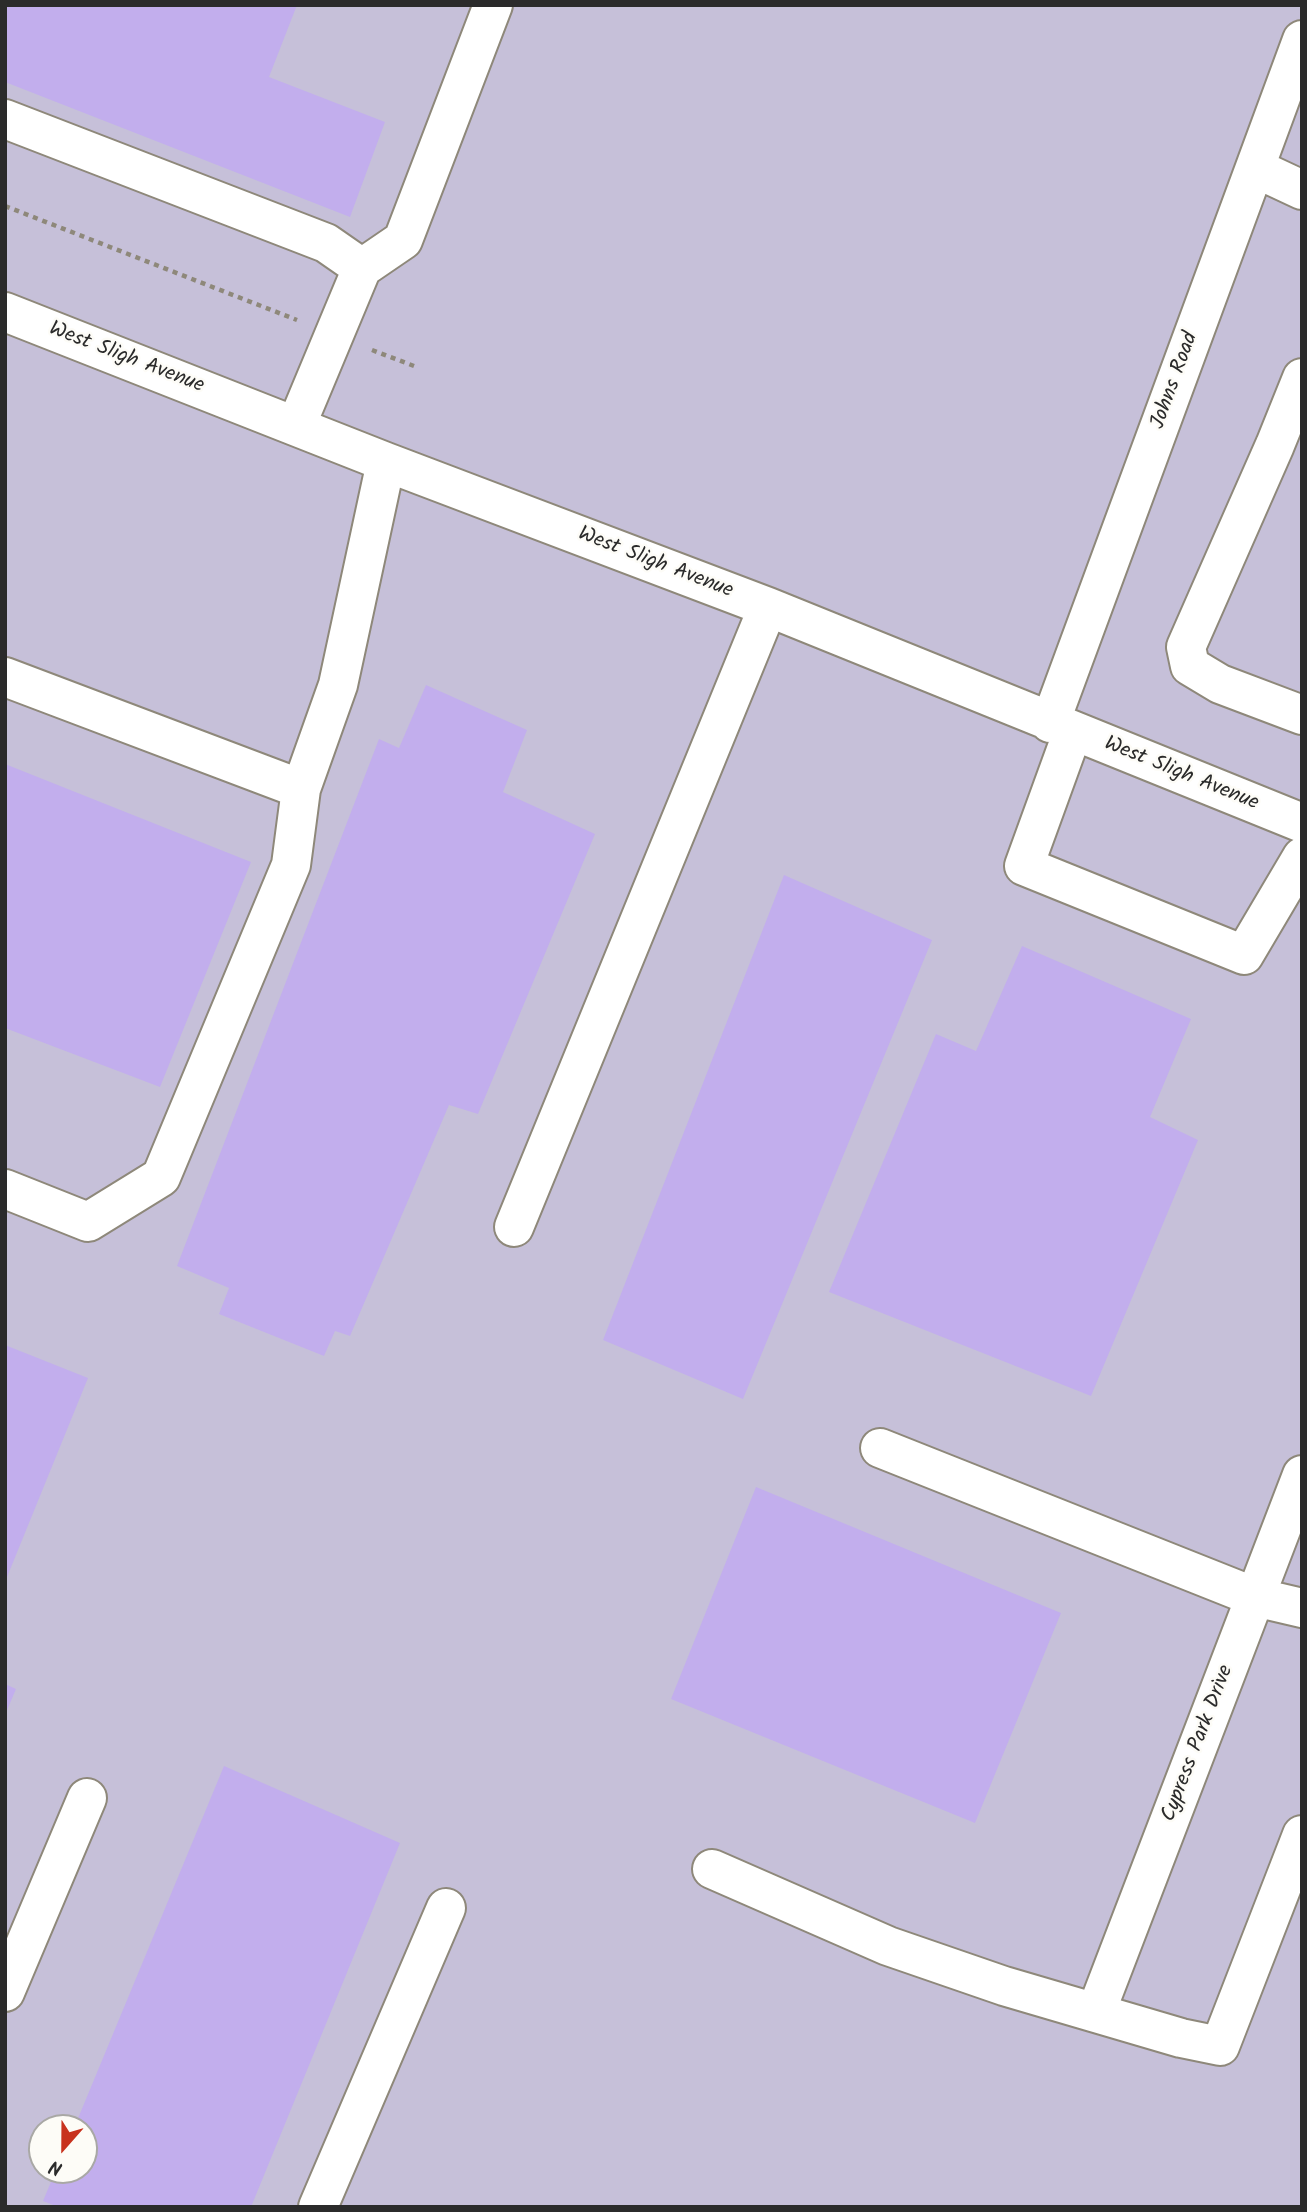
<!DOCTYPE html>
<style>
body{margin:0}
#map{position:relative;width:1307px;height:2212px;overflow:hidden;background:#f1e4c9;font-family:Kalam,sans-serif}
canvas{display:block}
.frame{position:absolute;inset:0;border:7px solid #2b2b2b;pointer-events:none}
.north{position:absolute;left:28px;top:2114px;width:70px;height:70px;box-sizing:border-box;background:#fdfcf7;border:2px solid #a9a8a5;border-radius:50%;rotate:201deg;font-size:19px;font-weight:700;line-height:28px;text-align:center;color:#2b2b2b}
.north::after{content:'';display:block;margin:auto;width:24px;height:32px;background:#c8321e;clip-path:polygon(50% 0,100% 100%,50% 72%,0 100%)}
</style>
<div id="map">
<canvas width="1307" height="2212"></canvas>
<div class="frame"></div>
<div class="north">N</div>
</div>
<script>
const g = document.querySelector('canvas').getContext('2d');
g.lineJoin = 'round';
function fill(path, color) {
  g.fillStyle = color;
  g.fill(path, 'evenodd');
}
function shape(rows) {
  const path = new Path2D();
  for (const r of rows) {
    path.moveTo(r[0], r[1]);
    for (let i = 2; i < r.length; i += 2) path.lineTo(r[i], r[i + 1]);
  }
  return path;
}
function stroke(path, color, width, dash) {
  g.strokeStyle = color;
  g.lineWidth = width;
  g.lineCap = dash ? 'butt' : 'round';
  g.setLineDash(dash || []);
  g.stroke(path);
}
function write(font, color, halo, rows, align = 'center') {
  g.font = font + ' Kalam,sans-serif';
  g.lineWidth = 5;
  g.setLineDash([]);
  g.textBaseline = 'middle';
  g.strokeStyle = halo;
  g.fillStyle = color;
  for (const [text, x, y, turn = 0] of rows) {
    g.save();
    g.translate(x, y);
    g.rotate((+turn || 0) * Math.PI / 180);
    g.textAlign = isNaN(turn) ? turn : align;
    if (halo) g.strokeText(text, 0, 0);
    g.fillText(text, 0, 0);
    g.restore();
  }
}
fill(shape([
 [5,5,1302,5,1302,2207,5,2207],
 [42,2128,84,2128,84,2170,42,2170]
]), '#c6c0d9');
fill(shape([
 [5,5,297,5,269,77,385,122,350,217,5,82],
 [426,685,527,730,503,792,595,834,478,1114,449,1105,350,1336,335,1331,324,1356,219,1314,229,1288,177,1266,379,739,399,748],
 [5,764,251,862,160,1087,5,1028],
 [784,875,932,940,743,1399,603,1340],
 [1022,946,1191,1019,1150,1117,1198,1140,1091,1396,829,1292,936,1034,976,1051],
 [5,1345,88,1378,5,1582],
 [756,1487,1061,1613,975,1823,671,1699],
 [5,1684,16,1689,5,1715],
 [224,1766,400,1843,251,2207,58,2207,43,2201,56,2170,84,2170,84,2128,74,2128]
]), '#c2aeed');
const minor = shape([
 [5,119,326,243,362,268,296,426],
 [1255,168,1302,190],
 [362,268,403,240,493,5],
 [5,312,386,462,768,607,1302,823],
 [1302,378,1275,445,1186,647,1190,666,1220,684,1302,715],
 [5,677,301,789,338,685,386,462],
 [1050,723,1302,40],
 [1073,731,1024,866,1244,955,1302,857],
 [5,1189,88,1222,161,1177,291,865,301,789],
 [514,1227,768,607],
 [880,1448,1255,1597,1302,1608],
 [712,1869,888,1946,1004,1986,1181,2038,1220,2046,1302,1835],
 [5,1992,87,1798],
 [1096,2012,1302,1475],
 [318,2207,446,1908]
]);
stroke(minor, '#8e887a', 42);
stroke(shape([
 [5,206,297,320],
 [372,350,414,366]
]), '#8e887a', 4.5, [5, 5]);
stroke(minor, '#fff', 38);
write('21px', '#2b2b2b', '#fdfcf7', [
 ["West Sligh Avenue",126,359,21],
 ["Johns Road",1176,381,-70],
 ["West Sligh Avenue",655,564,21],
 ["West Sligh Avenue",1181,775,22],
 ["Cypress Park Drive",1199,1744,-69]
]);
</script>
